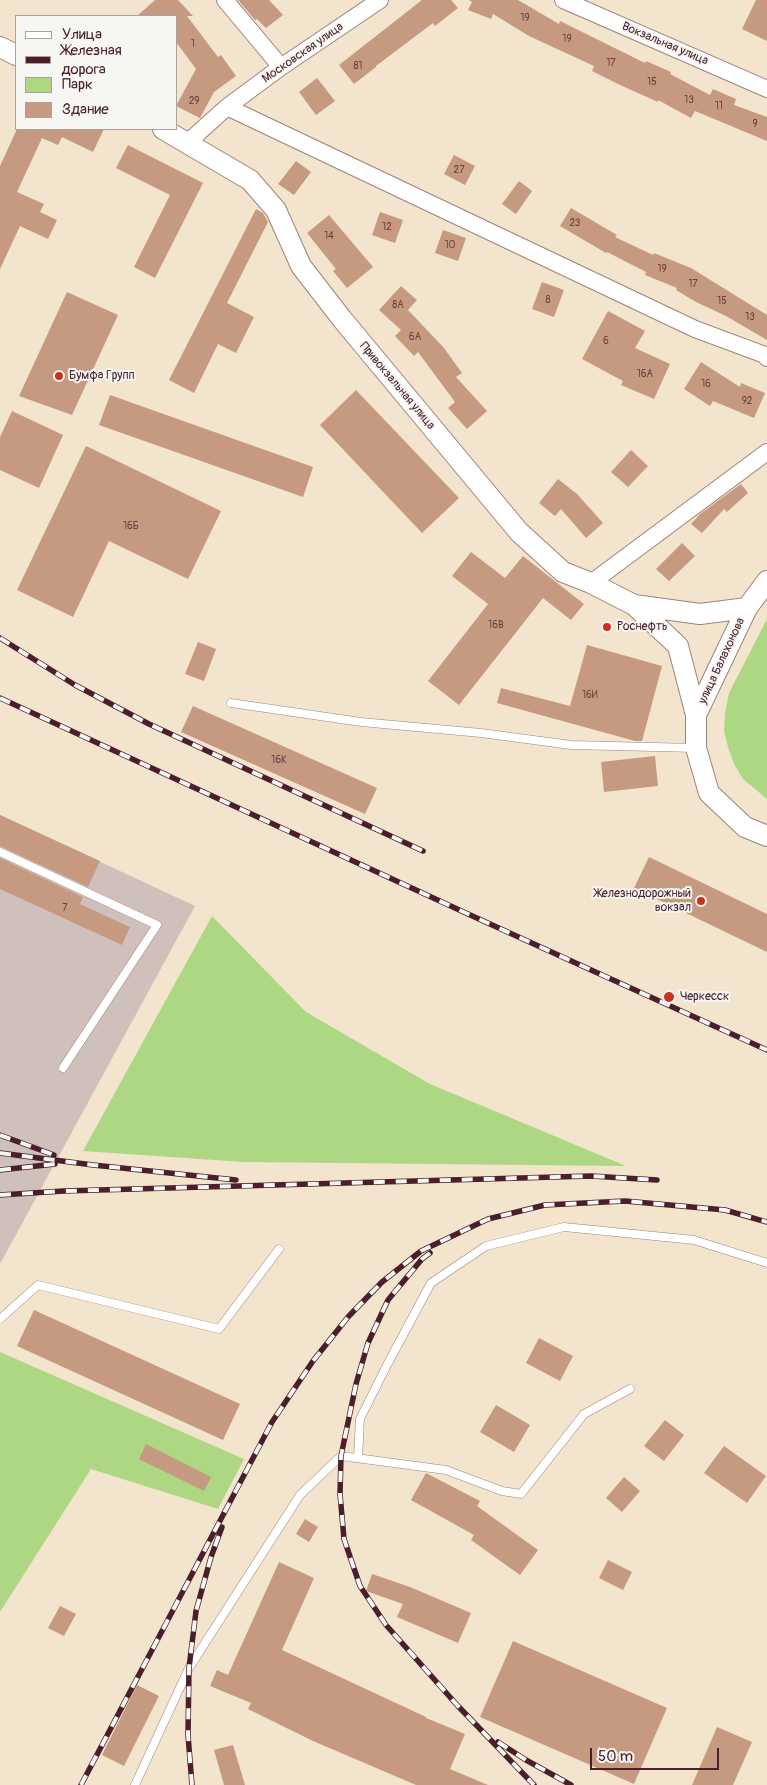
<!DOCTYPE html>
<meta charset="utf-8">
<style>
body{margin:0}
#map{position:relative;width:767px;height:1785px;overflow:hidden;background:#f3e4cd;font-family:Pangolin,sans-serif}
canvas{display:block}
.legend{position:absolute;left:15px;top:15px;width:162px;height:115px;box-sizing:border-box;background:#f6f6f2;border:1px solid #b1a0a2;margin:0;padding:6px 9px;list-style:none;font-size:15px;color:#4a1f2b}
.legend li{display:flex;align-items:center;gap:10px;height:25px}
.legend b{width:25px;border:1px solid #b1a0a2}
.scale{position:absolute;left:590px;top:1748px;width:129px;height:22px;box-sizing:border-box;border:2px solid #4a1f2b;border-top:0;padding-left:6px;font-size:15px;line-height:18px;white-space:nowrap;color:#4a1f2b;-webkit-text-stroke:4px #f6f6f2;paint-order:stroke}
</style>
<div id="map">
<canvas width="767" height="1785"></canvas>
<ul class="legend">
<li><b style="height:6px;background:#fff"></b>Улица</li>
<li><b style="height:6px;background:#4a1f2b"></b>Железная дорога</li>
<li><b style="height:14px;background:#add782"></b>Парк</li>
<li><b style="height:14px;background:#c69a80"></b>Здание</li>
</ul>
<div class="scale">50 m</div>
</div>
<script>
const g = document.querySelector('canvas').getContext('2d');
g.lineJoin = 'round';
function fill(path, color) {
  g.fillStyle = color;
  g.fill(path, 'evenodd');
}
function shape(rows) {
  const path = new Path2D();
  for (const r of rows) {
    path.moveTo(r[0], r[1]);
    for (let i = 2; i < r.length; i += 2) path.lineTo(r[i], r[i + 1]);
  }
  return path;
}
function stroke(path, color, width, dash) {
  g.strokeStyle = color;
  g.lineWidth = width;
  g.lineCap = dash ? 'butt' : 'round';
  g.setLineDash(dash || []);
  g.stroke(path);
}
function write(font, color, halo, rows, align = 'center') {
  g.font = font + ' Pangolin,sans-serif';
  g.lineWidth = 4;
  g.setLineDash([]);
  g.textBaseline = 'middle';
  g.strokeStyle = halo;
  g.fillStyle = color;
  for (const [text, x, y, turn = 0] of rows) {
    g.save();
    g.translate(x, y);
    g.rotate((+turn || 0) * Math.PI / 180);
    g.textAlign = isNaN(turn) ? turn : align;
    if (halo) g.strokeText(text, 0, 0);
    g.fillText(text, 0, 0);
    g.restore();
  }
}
fill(shape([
 [0,815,195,906,0,1264]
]), '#d0c0bc');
fill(shape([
 [767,619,767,799,743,779,734,764,728,747,724,730,725,713,729,693],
 [212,916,306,1012,430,1084,626,1166,244,1162,83,1151],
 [0,1352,244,1459,218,1509,91,1469,0,1612]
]), '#add782');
fill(shape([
 [155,0,178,0,193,16,187,16,218,57,221,55,236,76,214,92,200,118,176,106,196,69,176,42,176,16,137,16],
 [238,0,269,0,283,15,266,28,257,19,255,20],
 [422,0,451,0,458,8,435,26,433,23,376,66,376,67,354,84,339,65],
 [469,0,518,0,559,24,560,21,645,63,646,61,671,72,670,74,710,95,713,89,736,99,734,105,767,117,767,141,695,111,691,118,658,100,658,102,620,85,592,71,594,66,529,36,493,14,491,19,468,10,472,2],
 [756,0,767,0,767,41,742,29],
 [317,78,335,101,316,115,299,92],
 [17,129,104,129,93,152,62,137,58,145,42,138,17,192,44,204,40,212,57,220,48,239,20,226,0,269,0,166],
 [128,145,203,183,155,278,134,267,170,195,116,168],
 [454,155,475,166,465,185,444,174],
 [296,161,311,172,294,195,278,184],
 [519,181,532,191,516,214,502,204],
 [571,208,617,235,615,237,653,255,654,253,691,268,767,315,767,340,726,316,696,302,676,290,677,288,645,275,646,272,607,252,606,253,560,226],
 [256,209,263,213,268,222,227,303,254,317,236,353,218,344,194,393,169,380],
 [380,212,403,220,395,243,372,235],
 [329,215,373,267,347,288,333,271,336,269,307,233],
 [443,230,466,238,458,261,435,253],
 [542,282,564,290,554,317,532,309],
 [401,286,417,300,408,310,444,348,462,373,456,377,487,411,467,429,448,408,455,402,418,352,414,356,395,336,401,330,379,310],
 [67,292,118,315,72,415,19,396],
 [608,311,645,331,635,348,670,364,654,399,621,385,623,381,582,359],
 [701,362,740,387,741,383,765,393,754,418,713,401,710,406,684,389],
 [356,390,459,498,422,533,320,425],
 [110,395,313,467,303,497,99,425],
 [12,411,63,435,39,488,0,470,0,437],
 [86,446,221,511,188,579,109,541,73,617,17,590],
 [631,450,648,466,628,487,611,472],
 [558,479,577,494,603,523,586,538,561,509,555,516,539,503],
 [741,484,748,493,727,512,724,509,702,533,691,524,700,514],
 [682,543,695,556,669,581,656,569],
 [471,552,505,578,523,556,584,604,571,620,543,598,459,705,428,681,488,604,452,576],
 [198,642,216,649,204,681,185,674],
 [587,645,662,666,642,741,635,741,497,703,501,688,570,706],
 [193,706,377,788,365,814,181,732],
 [655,756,658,786,604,792,601,762],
 [0,815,100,861,88,887,0,846],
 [649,857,767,914,767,952,634,888],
 [0,858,83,897,80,904,130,927,122,945,0,889],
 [34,1310,240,1404,223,1440,17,1346],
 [539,1338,573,1356,560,1381,526,1363],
 [496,1405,530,1425,514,1452,480,1432],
 [665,1420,684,1435,664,1461,644,1446],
 [146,1444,211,1477,204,1491,139,1459],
 [724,1446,766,1476,747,1503,704,1473],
 [426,1473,480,1501,477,1506,538,1550,520,1575,471,1540,474,1535,411,1500],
 [624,1477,640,1491,622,1512,606,1498],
 [305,1519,318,1527,309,1542,296,1534],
 [608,1560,632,1572,623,1590,599,1578],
 [279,1562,314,1578,282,1650,426,1717,426,1718,465,1734,450,1769,488,1785,416,1785,313,1741,248,1709,251,1703,210,1686,217,1670,228,1675],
 [372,1574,410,1587,471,1613,458,1643,397,1617,403,1604,366,1591],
 [60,1606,76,1614,64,1636,48,1628],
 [513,1641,667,1708,634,1784,480,1717],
 [137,1685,159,1696,124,1766,102,1755],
 [717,1727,752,1742,733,1785,692,1785],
 [233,1745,245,1785,224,1785,214,1750]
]), '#c69a80');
const service = shape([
 [231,703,361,722,481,733,571,745,696,748],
 [0,852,157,925,63,1068],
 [0,1319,38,1285,219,1329,279,1249],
 [358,1458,360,1419,387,1365,431,1283,486,1246,564,1227,694,1240,767,1263],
 [135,1785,189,1668,300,1495,341,1456,446,1470,502,1491,521,1494,584,1414,630,1389]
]);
const minor = shape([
 [225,0,281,67],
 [563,0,767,89],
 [227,107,281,67,380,0],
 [187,143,227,107,695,329,765,355,767,358],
 [591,583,767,452]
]);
const tertiary = shape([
 [0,47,16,55],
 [163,129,250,180,276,210,301,266,342,319,519,532,563,572,591,583,634,605,678,646,696,715],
 [767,581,747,608,696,715,696,748,709,793,745,827,767,836],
 [634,605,700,614,747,608]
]);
stroke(service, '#9e827c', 9);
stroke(minor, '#9e827c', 18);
stroke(tertiary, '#9e827c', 22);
stroke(service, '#fff', 8);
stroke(minor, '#fff', 16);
stroke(tertiary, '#fff', 20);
const rail = shape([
 [0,638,75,685,149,724,423,851],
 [0,698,468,914,767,1050],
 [0,1135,54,1155],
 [0,1153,93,1165,236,1180],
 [0,1170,55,1164],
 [0,1195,64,1191,591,1176,657,1180],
 [430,1253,422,1259,388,1300,368,1343,356,1384,341,1456,340,1494,344,1539,360,1586,386,1625,457,1705,534,1785],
 [498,1742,526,1760,571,1785],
 [81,1785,272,1422,313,1361,348,1317,382,1282,421,1251,488,1219,545,1205,625,1201,725,1210,767,1222],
 [192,1785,188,1735,189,1668,196,1611,211,1557,222,1527]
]);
stroke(rail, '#4a1f2b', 5.5);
stroke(rail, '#f6f6f2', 4, [11]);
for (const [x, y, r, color] of [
 [59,376,5,"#c8321e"],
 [607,627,5,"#c8321e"],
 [701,901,5,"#c8321e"],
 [669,997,6,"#c8321e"]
]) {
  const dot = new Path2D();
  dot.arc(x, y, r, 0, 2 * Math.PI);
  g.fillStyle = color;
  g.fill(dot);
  stroke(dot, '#f6f6f2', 2);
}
write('10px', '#693e40', null, [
 ["19",525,18],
 ["19",567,39],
 ["1",193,44],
 ["17",611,63],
 ["81",358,66],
 ["15",652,82],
 ["13",689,100],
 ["29",194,101],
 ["11",719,106],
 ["9",755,124],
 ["27",459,170],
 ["23",575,223],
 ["12",387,227],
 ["14",329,236],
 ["10",450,245],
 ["19",662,269],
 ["17",693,284],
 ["8",548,300],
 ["15",722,301],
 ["8А",398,305],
 ["13",750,317],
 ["6А",415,337],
 ["6",606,341],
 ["16А",645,374],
 ["16",706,384],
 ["92",747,401],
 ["16Б",131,526],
 ["16В",496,625],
 ["16И",590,695],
 ["16К",279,760],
 ["7",65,908]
]);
write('12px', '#4a1f2b', '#f6f6f2', [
 ["Вокзальная улица",665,44,23],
 ["Московская улица",303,53,-35],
 ["Привокзальная улица",397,386,50],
 ["улица Балахонова",722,661,-65]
]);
write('12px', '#4a1f2b', '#f6f6f2', [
 ["Бумфа Групп",69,376],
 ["Роснефть",617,627],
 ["Железнодорожный",691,894,"right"],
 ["вокзал",691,908,"right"],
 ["Черкесск",680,997]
], 'left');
</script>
